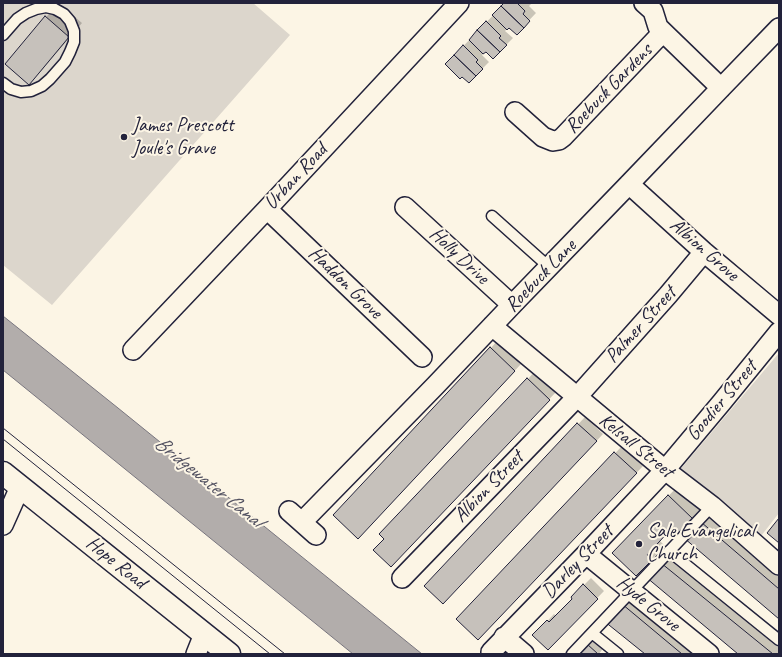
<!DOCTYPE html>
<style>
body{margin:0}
#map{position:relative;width:782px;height:657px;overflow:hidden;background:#fcf5e5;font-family:Caveat,sans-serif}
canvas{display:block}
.frame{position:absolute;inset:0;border:4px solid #22223b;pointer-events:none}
</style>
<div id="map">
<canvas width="782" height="657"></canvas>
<div class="frame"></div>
</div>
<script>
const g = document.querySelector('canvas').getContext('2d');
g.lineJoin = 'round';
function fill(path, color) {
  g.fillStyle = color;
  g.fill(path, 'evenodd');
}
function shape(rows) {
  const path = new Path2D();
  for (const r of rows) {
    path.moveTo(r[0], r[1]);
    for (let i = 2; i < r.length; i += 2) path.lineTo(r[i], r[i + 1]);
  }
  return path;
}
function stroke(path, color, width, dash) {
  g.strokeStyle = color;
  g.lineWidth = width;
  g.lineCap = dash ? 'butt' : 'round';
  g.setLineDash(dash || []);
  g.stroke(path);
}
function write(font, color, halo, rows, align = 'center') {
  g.font = font + ' Caveat,sans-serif';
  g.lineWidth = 4;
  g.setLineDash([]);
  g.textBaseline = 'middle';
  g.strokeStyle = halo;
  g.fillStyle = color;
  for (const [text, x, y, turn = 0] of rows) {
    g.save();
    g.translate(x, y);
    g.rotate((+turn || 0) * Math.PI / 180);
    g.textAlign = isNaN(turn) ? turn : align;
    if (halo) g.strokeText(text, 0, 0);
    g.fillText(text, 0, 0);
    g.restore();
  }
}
fill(shape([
 [3,3,253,3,290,35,52,305,3,265],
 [779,353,779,513,761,536,678,472]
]), '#dcd6cc');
const water = shape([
 [3,316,118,408,422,654,353,654,3,370,3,316]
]);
fill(water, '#b2adab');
stroke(water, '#78757e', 1);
fill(shape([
 [505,3,532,3,529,6,536,13,517,33,509,26,508,28,505,31,513,38,500,51,486,51,482,55,489,62,469,82,446,64],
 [59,4,82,23,42,70,29,83,46,17],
 [497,341,521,364,365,531,491,348],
 [534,372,556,392,397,559,528,379],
 [585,417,603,434,450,596,425,586],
 [622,446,643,466,485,632,458,619],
 [682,482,705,505,690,520,672,528,660,541,665,546,636,575,613,553],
 [708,516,779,576,779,617,686,538],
 [668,557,779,647,779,654,740,654,647,577],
 [591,578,604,591,548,649,534,635,554,614,556,616,573,599,572,597],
 [630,598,697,654,647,654,606,621],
 [595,638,604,647,599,654,575,654,585,648]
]), '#0003');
const building = shape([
 [504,3,517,3,525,11,523,14,530,21,524,28,501,6,504,3],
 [501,6,524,28,517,35,509,28,507,30,492,15,501,6],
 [45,16,69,37,29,85,5,64,45,16],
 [486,21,501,36,499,38,507,45,500,52,477,30,486,21],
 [477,30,500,52,493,59,486,52,483,54,469,40,477,30],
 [463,45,478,60,476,62,483,69,476,76,454,55,463,45],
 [454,55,476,76,469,83,462,77,460,79,445,64,454,55],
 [490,347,515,371,358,539,333,515,490,347],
 [527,378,550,400,391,567,373,550,384,539,379,534,527,378],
 [577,423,597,441,443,604,424,586,577,423],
 [614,452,637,473,478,640,456,619,614,452],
 [668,495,693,519,677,535,671,529,647,555,652,560,636,576,612,553,668,495],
 [779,518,779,543,767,533,779,518],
 [701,522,779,589,779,619,684,538,701,522],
 [661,563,773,654,738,654,646,577,661,563],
 [583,584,598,599,548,650,532,635,547,620,549,622,572,599,571,597,583,584],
 [622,604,682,654,645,654,604,621,622,604],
 [587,644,598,654,574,654,587,644]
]);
fill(building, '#c6c1bb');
stroke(building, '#22223b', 1);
const service = shape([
 [3,35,17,19,26,13,36,9,46,7,55,9,64,14,70,21,74,31,74,42,70,52,65,62,50,79,42,86,31,91,21,92,11,89,3,83],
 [492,216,549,267],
 [669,551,779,640],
 [592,633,618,654],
 [572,654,712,506]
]);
const minor = shape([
 [644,3,653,11,658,27,721,88],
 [515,112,543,137,553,141,559,140,563,137,663,32],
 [629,184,704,252,779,315],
 [405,207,512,305],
 [267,209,422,357],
 [492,326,665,470,712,506,779,565],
 [133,350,267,209,459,3],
 [289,511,316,535],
 [302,522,435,386,512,305,629,184,721,88,779,28],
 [3,525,20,487],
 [586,554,709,654],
 [402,578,577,397,668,295,704,252],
 [504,637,524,654],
 [491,652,586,554,665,470,722,402,779,332],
 [196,654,204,634]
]);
const tertiary = shape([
 [3,473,229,654]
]);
stroke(service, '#22223b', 13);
stroke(minor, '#22223b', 22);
stroke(tertiary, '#22223b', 25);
stroke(service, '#fcf5e5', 10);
stroke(minor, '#fcf5e5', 19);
stroke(tertiary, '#fcf5e5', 22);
stroke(shape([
 [3,428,285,654],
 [3,439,270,654]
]), '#22223b', 1);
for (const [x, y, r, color] of [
 [124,137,4,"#22223b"],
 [639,544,4,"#22223b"]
]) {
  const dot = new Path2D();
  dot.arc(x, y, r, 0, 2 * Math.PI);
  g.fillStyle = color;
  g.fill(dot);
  stroke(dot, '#fcf5e5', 1.5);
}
write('20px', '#22223b', '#fcf5e5', [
 ["Roebuck Gardens",609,89,-46],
 ["Urban Road",296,177,-47],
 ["Albion Grove",704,250,41],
 ["Holly Drive",459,256,43],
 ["Roebuck Lane",541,276,-46],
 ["Haddon Grove",345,283,44],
 ["Palmer Street",641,325,-48],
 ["Goodier Street",722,401,-50],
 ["Kelsall Street",636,446,39],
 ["Albion Street",489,487,-46],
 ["Darley Street",578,562,-46],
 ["Hope Road",116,563,39],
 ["Hyde Grove",648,604,39]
]);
write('20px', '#22223b', '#fcf5e5', [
 ["James Prescott",132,126],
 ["Joule's Grave",132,149],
 ["Sale Evangelical",647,532],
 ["Church",647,555]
], 'left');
write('italic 21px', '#545362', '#fcf5e5', [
 ["Bridgewater Canal",208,482,39]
]);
</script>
